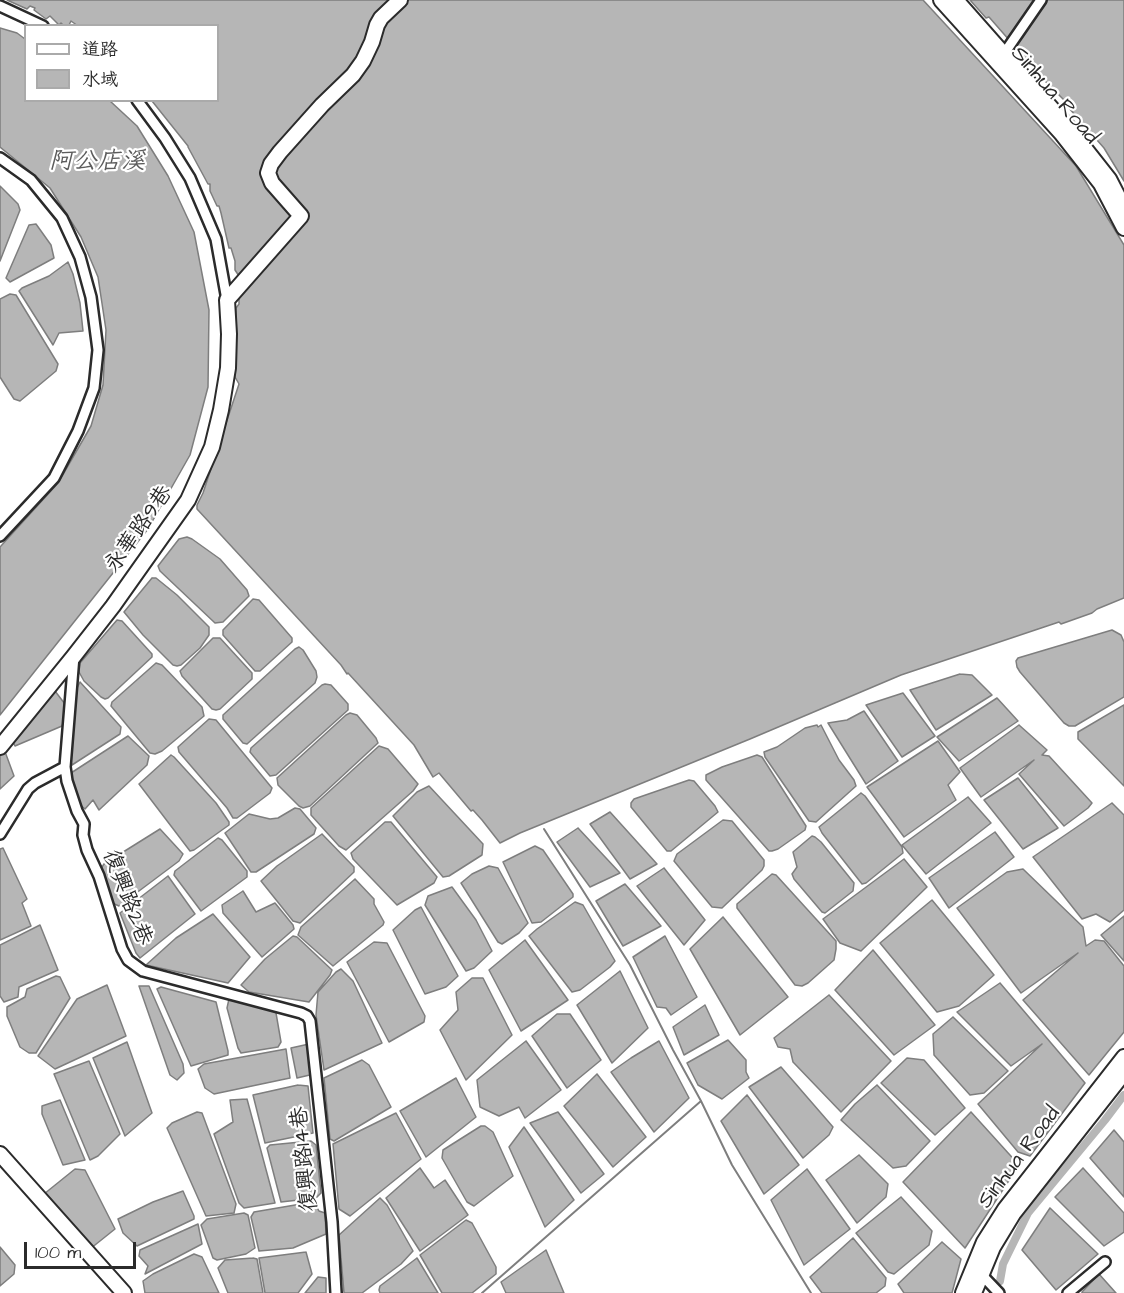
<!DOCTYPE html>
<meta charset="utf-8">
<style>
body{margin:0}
#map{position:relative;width:1124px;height:1293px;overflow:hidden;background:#fff;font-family:"Architects Daughter","LXGW WenKai TC",sans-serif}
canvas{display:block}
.legend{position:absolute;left:24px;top:24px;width:195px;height:78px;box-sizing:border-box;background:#fff;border:2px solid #aaa;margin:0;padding:8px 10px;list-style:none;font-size:18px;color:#2b2b2b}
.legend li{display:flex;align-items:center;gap:12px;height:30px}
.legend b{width:30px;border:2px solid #aaa}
.scale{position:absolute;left:24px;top:1242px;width:112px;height:27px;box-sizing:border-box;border:3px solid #2b2b2b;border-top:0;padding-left:8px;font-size:18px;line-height:21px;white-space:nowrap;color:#2b2b2b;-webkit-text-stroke:4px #fff;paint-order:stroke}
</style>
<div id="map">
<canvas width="1124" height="1293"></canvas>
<ul class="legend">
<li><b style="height:8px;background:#fff"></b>道路</li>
<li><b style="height:16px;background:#b6b6b6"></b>水域</li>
</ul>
<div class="scale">100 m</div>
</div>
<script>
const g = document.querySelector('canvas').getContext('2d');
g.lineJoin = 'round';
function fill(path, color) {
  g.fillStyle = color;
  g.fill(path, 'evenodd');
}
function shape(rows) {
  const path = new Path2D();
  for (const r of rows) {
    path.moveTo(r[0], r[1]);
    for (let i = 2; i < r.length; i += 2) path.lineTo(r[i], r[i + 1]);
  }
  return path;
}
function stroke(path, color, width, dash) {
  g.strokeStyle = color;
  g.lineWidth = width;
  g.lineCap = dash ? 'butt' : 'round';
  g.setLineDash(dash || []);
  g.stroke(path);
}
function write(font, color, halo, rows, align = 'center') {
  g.font = font + ' "Architects Daughter","LXGW WenKai TC",sans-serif';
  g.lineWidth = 4.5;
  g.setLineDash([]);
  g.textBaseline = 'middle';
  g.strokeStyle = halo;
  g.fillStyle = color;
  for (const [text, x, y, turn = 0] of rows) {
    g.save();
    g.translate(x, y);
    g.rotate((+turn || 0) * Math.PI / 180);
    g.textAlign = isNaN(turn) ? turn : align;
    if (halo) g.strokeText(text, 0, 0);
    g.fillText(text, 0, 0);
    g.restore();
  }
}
const water = shape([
 [7,0,923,0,1076,166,1124,245,1124,598,1097,609,1092,613,1061,624,1059,622,901,675,750,739,520,833,500,843,482,820,473,810,471,811,439,773,433,777,414,745,348,673,347,674,341,665,197,509,197,505,203,493,239,384,235,377,236,308,239,304,239,276,235,270,235,261,231,248,229,248,221,213,219,206,217,206,210,191,210,184,208,184,188,147,188,146,152,101,218,100,218,26,78,26,71,21,69,25,63,25,61,23,59,25,50,16,46,19,34,10,35,8,30,6,27,9,7,0],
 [970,0,1124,0,1124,181,1104,148,1068,107,1069,105,1045,81,1040,74,1038,73,989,17,986,18,970,0],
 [0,28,17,33,25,39,26,100,110,101,137,126,168,176,194,232,209,310,208,387,190,455,148,529,0,715,0,547,58,483,91,426,103,385,106,330,98,277,81,237,50,188,0,147,0,28],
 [0,186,18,204,20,210,0,261,0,186],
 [36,224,51,245,54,258,10,282,6,278,29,225,36,224],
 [68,262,73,274,80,303,83,331,59,333,53,345,19,291,22,288,49,276,68,262],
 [10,294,16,295,58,364,56,371,20,401,14,399,0,377,0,299,10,294],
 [187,537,192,539,220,559,247,590,249,596,223,622,215,623,160,571,158,566,179,539,187,537],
 [152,578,156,578,177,595,209,627,209,635,200,648,181,665,177,666,173,665,143,635,124,612,152,578],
 [253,599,259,600,292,638,292,642,260,671,255,671,223,635,223,630,253,599],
 [117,620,122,621,152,654,152,657,108,698,105,699,101,697,84,681,79,672,80,663,117,620],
 [1112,630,1121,635,1124,642,1124,697,1075,726,1069,726,1064,723,1020,672,1017,667,1016,661,1018,658,1112,630],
 [213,638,220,638,252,673,252,679,220,709,216,710,212,709,182,676,180,671,213,638],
 [299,647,303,650,316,671,317,677,315,683,247,744,243,743,223,719,223,715,295,649,299,647],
 [156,663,162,665,202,707,204,716,162,751,155,754,150,753,111,706,112,702,156,663],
 [960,674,972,675,992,695,936,730,910,690,960,674],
 [80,682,121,727,120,734,72,765,69,756,70,730,75,716,76,690,80,682],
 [325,684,331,685,348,704,348,710,276,775,270,776,250,752,251,748,322,685,325,684],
 [55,691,68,708,62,726,15,746,10,736,55,691],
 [903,693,935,736,902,757,866,705,903,693],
 [997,698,1018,721,959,761,937,737,997,698],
 [1124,705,1124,786,1078,739,1078,732,1124,705],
 [864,711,898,761,866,784,828,723,847,720,864,711],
 [350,713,357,715,376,738,378,743,310,806,303,808,299,806,278,785,277,778,346,715,350,713],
 [209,719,216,720,272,788,270,793,237,818,233,818,227,808,179,752,178,747,209,719],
 [817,725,818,727,821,725,839,760,854,780,856,786,816,822,809,821,765,757,764,752,777,747,805,728,817,725],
 [1019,725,1047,750,1042,755,1049,756,1092,803,1088,808,1064,826,1019,774,1034,760,981,797,960,768,1019,725],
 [128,736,149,756,147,765,99,810,93,800,85,809,78,803,71,773,128,736],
 [938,741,960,772,948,785,956,800,904,837,867,787,938,741],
 [379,746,388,749,418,784,413,791,346,850,339,846,311,815,311,808,379,746],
 [4,749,14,776,0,789,0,753,4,749],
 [171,755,174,757,216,803,229,822,229,825,194,850,190,851,139,784,171,755],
 [757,755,762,757,806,826,805,830,778,849,772,851,769,851,706,780,706,775,722,767,757,755],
 [1018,778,1058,828,1023,849,984,800,1018,778],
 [689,780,694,781,715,806,718,812,671,851,667,851,631,807,631,803,634,799,689,780],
 [429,786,483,844,482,855,449,876,443,877,393,816,417,792,429,786],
 [861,793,865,796,902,847,903,853,866,883,862,884,822,833,819,827,861,793],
 [968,797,991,823,926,874,902,845,968,797],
 [1112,803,1124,815,1124,910,1110,922,1096,914,1082,919,1033,857,1112,803],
 [295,808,300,809,316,828,314,834,256,872,251,872,225,833,249,814,270,819,278,818,295,808],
 [610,812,657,864,630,879,590,824,610,812],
 [723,820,732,821,764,860,764,866,762,870,722,908,712,907,674,861,677,854,723,820],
 [385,822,391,822,437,877,434,883,397,905,353,859,351,853,385,822],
 [578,828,620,873,590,887,557,842,578,828],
 [160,829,183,854,179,861,119,906,110,902,100,870,104,864,160,829],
 [995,832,1014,857,949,908,929,878,995,832],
 [322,834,354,867,354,872,300,923,293,921,261,881,277,866,322,834],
 [812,836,815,837,821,842,854,883,853,891,825,913,822,912,794,879,792,874,797,867,793,852,812,836],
 [218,838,222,840,247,871,247,877,201,911,174,875,175,871,218,838],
 [535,846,543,850,573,894,573,897,541,922,532,923,503,862,535,846],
 [3,848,27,899,22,903,31,926,0,940,0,849,3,848],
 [904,859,927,887,861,951,840,943,823,919,904,859],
 [489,866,498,868,528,923,519,933,502,944,498,942,461,883,472,874,489,866],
 [664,868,705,920,684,945,637,886,664,868],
 [1023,869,1083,927,1086,946,1095,940,1104,941,1124,966,1124,1032,1089,1075,1023,1000,1078,953,1021,993,957,908,1007,872,1023,869],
 [772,874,776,875,836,941,836,949,834,960,808,983,802,986,795,985,737,908,737,904,772,874],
 [168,876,195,914,140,958,136,953,120,913,168,876],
 [355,879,374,899,374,904,384,922,383,925,333,966,298,935,301,927,355,879],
 [625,884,661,926,623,946,596,901,625,884],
 [452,887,476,920,492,951,474,968,466,971,425,905,428,896,452,887],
 [243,891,256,912,275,903,293,925,294,929,262,957,223,913,222,905,243,891],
 [932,900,994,975,959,1006,937,1012,880,943,932,900],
 [575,902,583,905,615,961,610,967,580,990,572,992,529,936,537,929,575,902],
 [421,907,458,976,446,987,425,994,393,930,415,910,421,907],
 [213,914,250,957,228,983,146,965,176,938,213,914],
 [1124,916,1124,961,1101,935,1124,916],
 [723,917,788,997,740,1035,690,949,723,917],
 [40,925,58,970,19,987,18,997,4,1002,0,996,0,945,40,925],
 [293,936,297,937,332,970,330,975,309,1002,249,992,241,985,265,959,293,936],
 [665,936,697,997,671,1015,666,1008,657,1007,633,957,665,936],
 [525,940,568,1000,521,1031,489,970,525,940],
 [374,942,387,943,425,1016,424,1022,389,1042,347,962,374,942],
 [873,950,935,1025,894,1055,835,990,873,950],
 [341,969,353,981,382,1043,324,1070,316,1015,318,992,336,972,341,969],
 [620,971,648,1028,612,1063,577,1005,620,971],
 [56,976,60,977,70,998,36,1053,29,1053,20,1047,7,1016,7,1007,25,997,27,989,56,976],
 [472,978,483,978,512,1035,466,1080,440,1030,458,1010,456,992,472,978],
 [1000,983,1085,1083,1030,1156,1018,1152,978,1104,1042,1044,1011,1066,957,1012,1000,983],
 [107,985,126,1036,55,1069,38,1056,77,999,107,985],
 [139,986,149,986,183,1064,184,1073,177,1080,170,1075,139,986],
 [161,987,216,1002,228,1051,228,1055,191,1066,157,989,161,987],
 [829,995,891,1061,841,1112,793,1062,790,1049,778,1047,774,1038,829,995],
 [229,999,271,1008,276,1013,281,1042,278,1047,241,1053,238,1048,227,1008,229,999],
 [705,1005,719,1035,684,1055,673,1027,705,1005],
 [557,1014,570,1014,601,1060,567,1088,532,1036,557,1014],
 [953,1017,1008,1071,984,1093,970,1095,934,1055,933,1034,953,1017],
 [728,1040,746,1060,746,1072,749,1078,722,1099,698,1085,687,1063,728,1040],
 [526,1041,561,1090,525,1118,519,1107,499,1116,480,1107,477,1080,526,1041],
 [659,1041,689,1098,654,1132,611,1072,631,1058,659,1041],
 [127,1042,152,1113,125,1136,93,1058,127,1042],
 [309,1044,314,1074,297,1078,291,1048,309,1044],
 [286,1049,290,1078,214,1094,205,1088,198,1069,204,1064,286,1049],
 [907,1058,924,1060,965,1108,935,1135,881,1083,907,1058],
 [362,1060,369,1065,391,1107,334,1141,330,1139,324,1078,362,1060],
 [89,1061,120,1134,98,1156,90,1160,54,1074,89,1061],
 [781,1067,833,1127,829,1135,803,1158,749,1087,781,1067],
 [597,1074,646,1137,613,1167,564,1106,597,1074],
 [456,1078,476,1117,426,1157,400,1111,456,1078],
 [298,1085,308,1086,313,1133,265,1143,253,1095,298,1085],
 [877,1085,930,1141,906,1166,893,1168,841,1120,855,1104,877,1085],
 [747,1095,799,1165,764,1194,721,1121,747,1095],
 [247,1099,275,1203,244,1208,239,1203,214,1134,233,1122,230,1100,247,1099],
 [60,1100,85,1160,63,1165,42,1114,42,1106,60,1100],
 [197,1112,202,1113,236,1204,234,1213,206,1216,167,1128,172,1123,197,1112],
 [558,1112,604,1174,581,1193,530,1123,558,1112],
 [971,1112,1019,1165,965,1248,903,1182,971,1112],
 [396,1113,421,1159,350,1216,339,1209,333,1144,396,1113],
 [481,1126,485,1126,493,1132,513,1176,474,1206,467,1202,442,1158,443,1150,481,1126],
 [524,1127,574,1200,545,1227,509,1147,524,1127],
 [1114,1130,1124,1142,1124,1197,1090,1158,1114,1130],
 [311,1141,316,1145,321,1193,316,1198,281,1202,267,1148,270,1145,311,1141],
 [859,1155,888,1184,886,1197,857,1223,826,1180,859,1155],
 [420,1168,434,1188,445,1180,468,1215,420,1251,386,1198,420,1168],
 [1083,1168,1124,1213,1124,1232,1104,1246,1055,1197,1083,1168],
 [75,1169,85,1170,115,1229,90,1249,44,1194,75,1169],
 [807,1169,850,1229,804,1265,771,1200,807,1169],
 [183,1191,194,1216,194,1219,137,1246,123,1233,118,1219,153,1202,183,1191],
 [901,1197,932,1231,929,1245,894,1274,888,1272,856,1233,901,1197],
 [380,1198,387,1205,413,1251,401,1264,362,1293,344,1293,339,1235,380,1198],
 [301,1204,315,1204,319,1211,325,1213,326,1234,293,1248,259,1251,251,1217,254,1212,301,1204],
 [1050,1208,1098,1254,1056,1290,1022,1250,1050,1208],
 [244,1213,248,1215,255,1248,246,1254,217,1260,213,1258,201,1225,207,1219,244,1213],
 [466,1220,472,1223,496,1267,496,1274,472,1293,442,1293,420,1255,466,1220],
 [198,1224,202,1244,145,1274,148,1266,139,1256,140,1250,198,1224],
 [853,1238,886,1278,885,1286,876,1293,822,1293,810,1277,853,1238],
 [942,1242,961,1259,952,1293,904,1293,898,1284,942,1242],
 [0,1247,15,1265,14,1274,0,1286,0,1247],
 [546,1250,564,1293,506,1293,501,1282,546,1250],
 [306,1252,312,1274,298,1293,265,1293,259,1258,306,1252],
 [194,1254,202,1257,219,1293,145,1293,143,1281,153,1274,194,1254],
 [253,1258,257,1259,263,1293,228,1293,218,1268,225,1260,253,1258],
 [417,1258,438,1293,380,1293,379,1290,380,1286,417,1258],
 [1099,1274,1116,1293,1082,1293,1082,1292,1099,1274],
 [318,1277,326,1278,326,1293,305,1293,318,1277]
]);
fill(water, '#b6b6b6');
stroke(water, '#7e7e7e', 1.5);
stroke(shape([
 [544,829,630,965,673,1050,701,1101,732,1165,811,1293],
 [482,1293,701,1101]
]), '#7e7e7e', 2);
stroke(shape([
 [1000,1281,1003,1264,1028,1213,1105,1120,1124,1095]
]), '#b6b6b6', 8);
const street = shape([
 [0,6,43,26],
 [1001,58,1041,0],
 [137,100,165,138,190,178,216,239,227,300],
 [0,158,31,180,62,218,80,257,91,297,98,350,94,388,78,431,54,478,0,536],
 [74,656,65,767,67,781,77,811,84,824,83,835,87,850,99,876,122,949,128,960,143,971,301,1013,307,1016,310,1021,332,1222,336,1293],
 [0,834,28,789,35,783,65,767],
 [980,1273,999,1293],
 [1068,1293,1105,1262]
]);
const secondary = shape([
 [941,0,1061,133,1101,184,1124,228],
 [956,0,1068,127,1109,179,1124,208],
 [0,747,74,656,113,606,188,500,212,447,221,410,228,368,229,334,227,300,301,216,272,183,268,173,271,164,280,152,322,105,353,75,363,61,372,42,377,25,381,18,400,0],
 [0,1154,124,1293],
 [963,1293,984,1242,1005,1209,1124,1057],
 [974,1293,993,1247,1013,1214,1124,1073]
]);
stroke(street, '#2b2b2b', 14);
stroke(secondary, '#2b2b2b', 18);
stroke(street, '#fff', 9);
stroke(secondary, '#fff', 14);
write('22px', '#2b2b2b', '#fff', [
 ["Sinhua Road",1054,96,49],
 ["永華路9巷",140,530,-55],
 ["復興路2巷",126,898,69],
 ["Sinhua Road",1020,1158,-53],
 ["復興路14巷",306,1159,-96]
]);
write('italic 24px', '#5c5c5c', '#fff', [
 ["阿公店溪",97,163]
]);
</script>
